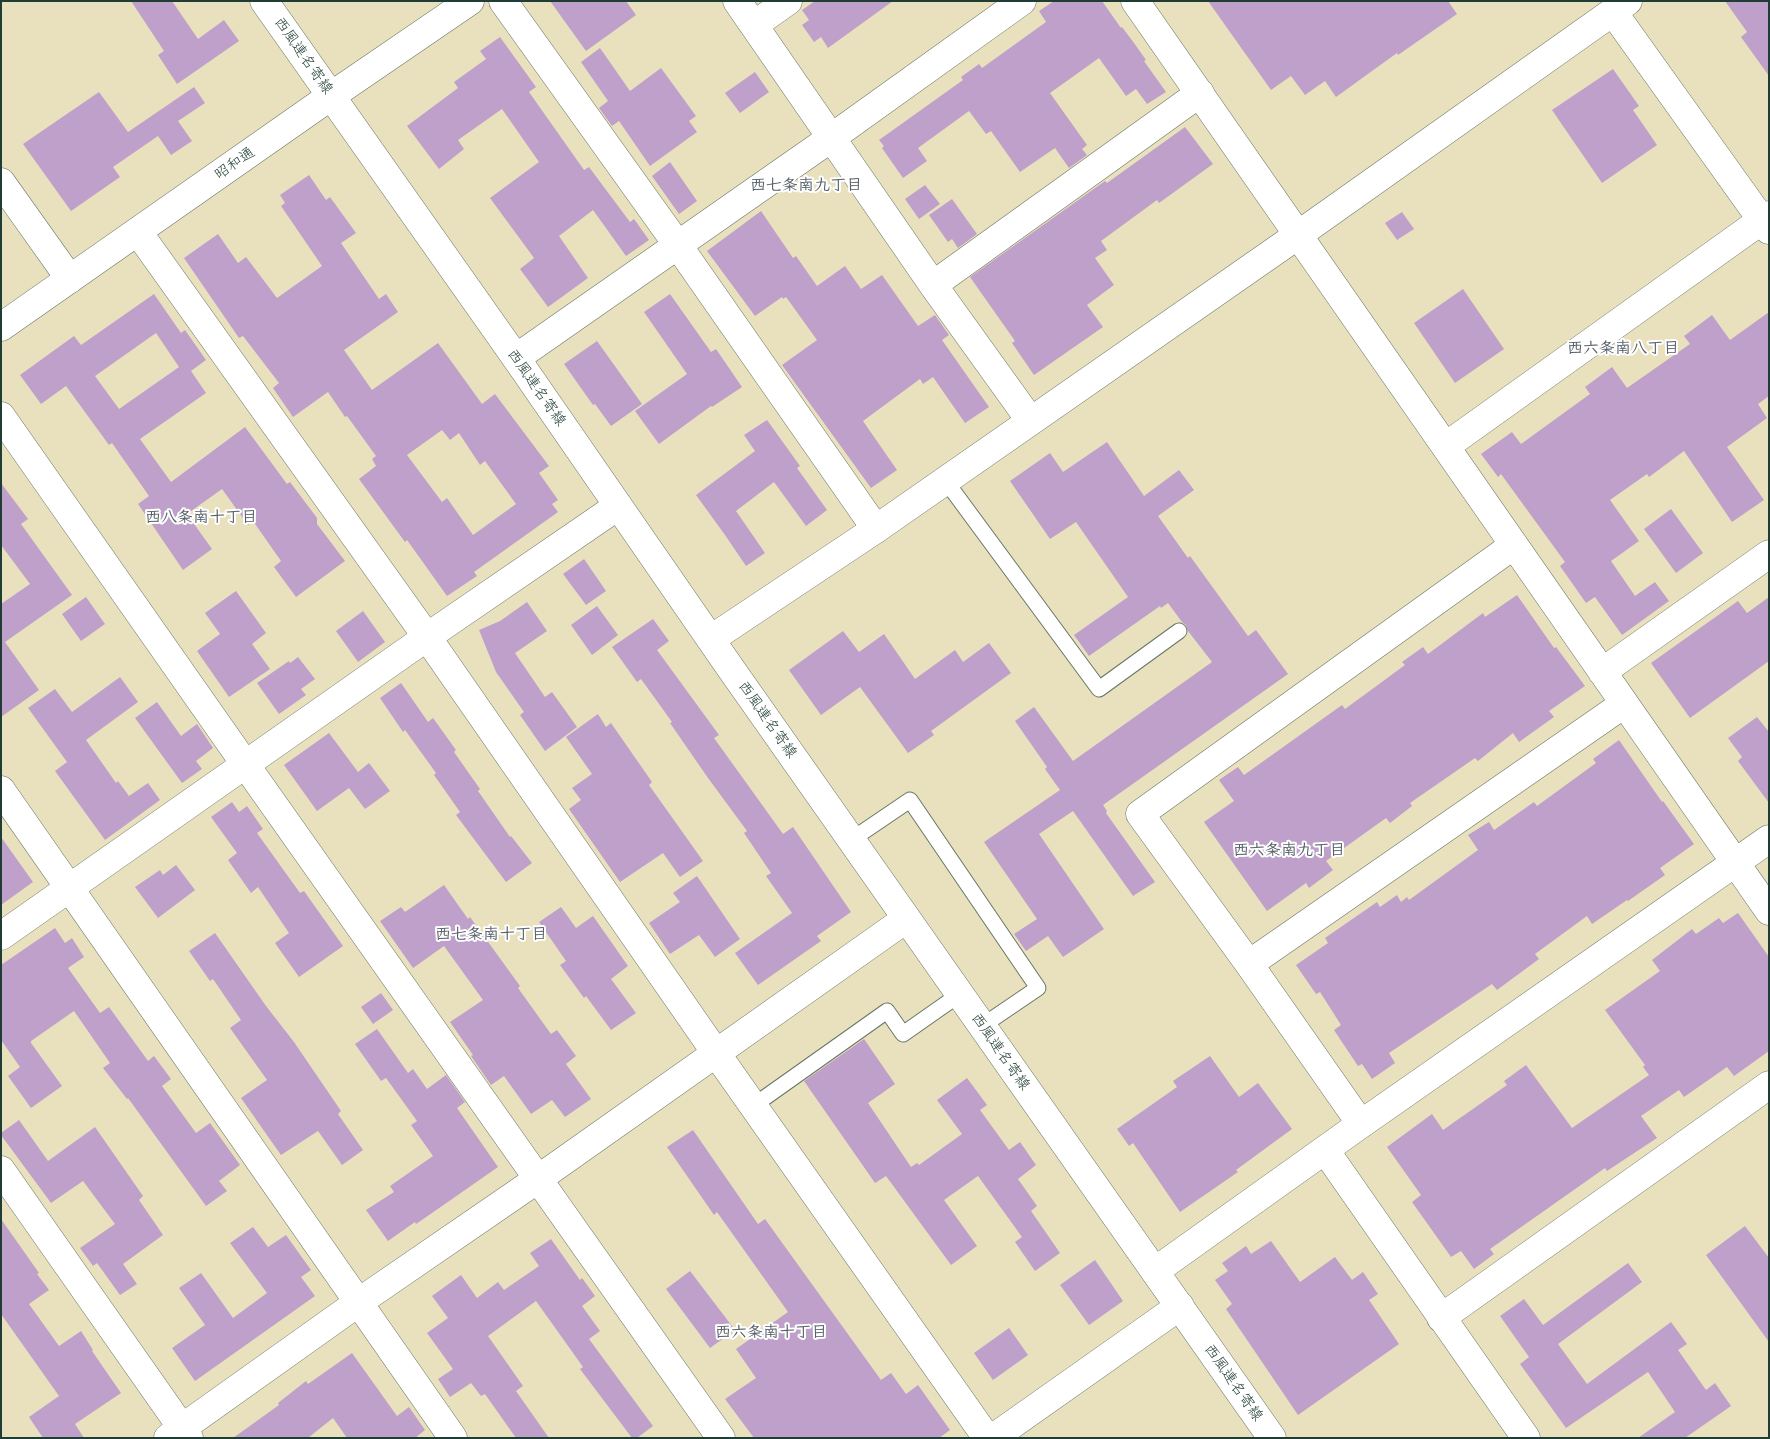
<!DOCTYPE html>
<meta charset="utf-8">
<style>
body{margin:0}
#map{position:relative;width:1770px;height:1439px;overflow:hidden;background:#e9e1bd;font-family:Pangolin,sans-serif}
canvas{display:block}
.frame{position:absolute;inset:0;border:2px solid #1f3d34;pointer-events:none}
</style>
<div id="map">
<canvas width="1770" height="1439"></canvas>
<div class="frame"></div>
</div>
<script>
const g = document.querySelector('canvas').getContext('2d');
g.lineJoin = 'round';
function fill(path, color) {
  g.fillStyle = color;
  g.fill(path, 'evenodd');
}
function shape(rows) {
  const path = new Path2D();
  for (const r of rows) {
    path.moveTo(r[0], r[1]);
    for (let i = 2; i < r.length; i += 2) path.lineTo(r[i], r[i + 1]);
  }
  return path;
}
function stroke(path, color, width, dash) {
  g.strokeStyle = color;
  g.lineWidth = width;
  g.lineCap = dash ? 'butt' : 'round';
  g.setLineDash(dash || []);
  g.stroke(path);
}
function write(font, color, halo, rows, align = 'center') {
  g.font = font + ' Pangolin,"Klee One",sans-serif';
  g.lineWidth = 4;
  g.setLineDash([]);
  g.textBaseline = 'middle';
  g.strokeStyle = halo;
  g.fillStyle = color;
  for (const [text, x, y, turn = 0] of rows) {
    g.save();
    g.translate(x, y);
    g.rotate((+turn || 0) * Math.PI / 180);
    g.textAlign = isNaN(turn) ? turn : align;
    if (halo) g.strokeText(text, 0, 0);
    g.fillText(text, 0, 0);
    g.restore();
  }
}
fill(shape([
 [131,1,172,1,198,39,224,20,239,41,177,84,158,55,164,51],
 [550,1,626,1,636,15,586,51],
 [815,1,893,1,828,48,821,37,814,42,802,25,809,20,802,10],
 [1054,1,1102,1,1121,28,1122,27,1134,43,1146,60,1144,61,1166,92,1147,104,1136,89,1126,96,1099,58,1050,93,1087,145,1082,149,1087,155,1069,168,1055,148,1020,172,991,131,986,134,969,111,918,148,927,161,903,178,882,148,884,146,879,140,963,80,961,77,979,64,982,68,1046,22,1039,11],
 [1208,1,1448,1,1457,14,1398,55,1397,53,1336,97,1325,81,1305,95,1291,76,1271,90],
 [1725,1,1769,1,1769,76,1741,37,1747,32],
 [500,37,536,87,529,92,584,170,589,167,630,222,634,219,649,240,626,256,593,210,559,236,588,278,548,307,520,269,534,258,490,198,539,162,502,109,458,140,464,149,439,169,407,126,458,88,454,82,486,59,480,51],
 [600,48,630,91,661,68,696,116,689,121,697,132,650,166,619,121,612,126,599,108,608,101,581,62],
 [1613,69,1639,106,1633,110,1657,145,1602,183,1552,110],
 [755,72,769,92,740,113,725,93],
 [194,87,205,103,178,121,192,141,171,155,158,136,113,167,120,177,71,211,23,144,99,92,128,132],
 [1185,127,1213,164,1159,203,1157,200,1101,241,1107,250,1095,258,1114,285,1087,305,1103,327,1034,375,1012,343,1015,341,970,277,1105,181,1107,183],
 [670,162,697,201,679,214,652,176],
 [309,175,326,200,330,197,356,233,341,243,379,299,386,294,398,312,344,350,372,390,438,343,482,404,495,394,549,466,539,473,558,500,552,504,558,512,474,572,477,576,447,596,407,540,405,542,359,479,376,466,372,459,376,456,347,416,345,417,328,392,293,417,273,388,279,383,243,336,239,338,184,258,218,234,238,263,246,257,277,298,322,266,281,206,285,203,280,195],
 [442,430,450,440,459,433,480,465,485,461,516,504,473,535,447,498,442,502,407,455],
 [925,185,940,204,919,219,905,199],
 [952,199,977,234,958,248,952,239,948,242,929,215],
 [761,211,793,258,796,256,817,286,845,266,861,289,882,275,918,326,935,315,949,335,942,340,989,407,965,423,933,377,923,384,920,379,863,421,897,470,871,488,782,365,817,340,786,297,783,299,782,297,755,316,707,251],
 [1402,212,1414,229,1397,240,1385,223],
 [1463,289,1504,349,1455,383,1414,323],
 [154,294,181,333,185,330,206,360,191,371,206,393,140,439,171,482,245,427,287,484,290,482,317,518,317,524,345,561,296,597,274,567,281,561,253,521,248,525,222,489,187,514,212,549,183,570,138,504,149,496,112,443,109,445,66,386,41,404,20,375,74,336,81,345],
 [156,333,179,367,119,409,95,376],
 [670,294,711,352,716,349,742,387,712,407,711,406,659,444,635,411,687,374,644,312],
 [1769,312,1769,396,1758,404,1767,418,1727,447,1764,500,1732,522,1684,451,1649,477,1647,474,1610,500,1639,541,1611,561,1635,596,1655,582,1669,601,1622,635,1595,597,1586,603,1560,566,1565,562,1501,474,1498,477,1481,454,1512,432,1521,444,1590,394,1585,387,1612,367,1627,388,1690,344,1684,336,1712,315,1730,340],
 [597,341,642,404,611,426,595,404,593,405,564,364],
 [767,420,800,466,797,468,827,510,806,526,774,482,736,511,765,553,746,566,725,535,696,495,755,451,744,435],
 [1107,442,1144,496,1179,470,1194,490,1158,516,1188,558,1190,556,1248,636,1256,630,1288,674,1103,805,1107,811,1106,813,1155,882,1133,896,1073,811,1039,834,1104,929,1063,957,1048,936,1026,951,1014,934,1037,919,984,842,1060,790,1045,769,1047,767,1015,721,1034,707,1073,761,1212,662,1188,631,1186,625,1182,622,1168,603,1161,608,1160,606,1089,656,1074,635,1128,597,1076,522,1050,539,1010,481,1050,453,1063,472],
 [1,483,28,519,21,524,72,595,5,642,39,690,1,717,1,604,30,584,1,545],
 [1671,509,1703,553,1676,573,1644,529],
 [584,559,606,591,586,605,563,574],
 [236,591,266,633,252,644,270,669,229,697,197,651,220,634,205,613],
 [1517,595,1554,648,1556,647,1585,686,1549,711,1554,717,1519,742,1513,733,1478,761,1475,758,1410,803,1412,806,1390,823,1386,818,1326,861,1333,870,1309,888,1306,883,1267,911,1204,822,1234,801,1219,780,1238,767,1244,775,1342,705,1345,709,1405,665,1402,662,1423,647,1428,654,1483,613,1485,617],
 [86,597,105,624,81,641,62,614],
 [1769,597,1769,661,1690,718,1651,663,1738,601,1747,613],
 [527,602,547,631,515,653,545,697,552,692,577,727,545,751,520,715,524,712,496,672,479,630,500,621],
 [597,606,618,635,592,655,571,625],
 [363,611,385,642,358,662,336,631],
 [653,619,669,641,657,650,719,735,714,738,783,834,793,827,851,912,817,936,821,941,758,985,735,953,792,913,766,876,771,873,744,833,747,831,708,778,670,723,672,722,641,679,637,682,612,647],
 [843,631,859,652,884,634,915,679,955,650,963,662,989,643,1011,673,931,731,934,735,908,753,860,687,821,715,789,670],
 [298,657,315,679,301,689,306,695,279,714,257,683,289,661,290,663],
 [120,677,138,702,86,740,116,783,118,781,129,796,148,783,160,800,105,840,55,771,67,762,28,708,55,689,72,712],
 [401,683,428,722,433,718,456,750,454,752,480,789,478,791,510,837,511,836,532,863,506,882,456,815,460,812,434,775,436,773,405,730,403,732,380,698],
 [157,702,181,736,197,724,213,748,196,761,202,769,182,783,135,718],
 [598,714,606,727,611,723,652,782,649,785,703,861,680,877,663,853,620,882,569,809,581,800,572,788,592,774,566,737],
 [1757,717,1769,732,1769,803,1738,761,1742,757,1728,738],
 [329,733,358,772,369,763,390,791,365,809,349,788,317,811,284,765],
 [1619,740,1662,802,1663,801,1694,844,1660,868,1665,875,1628,901,1627,900,1592,924,1587,916,1535,954,1539,959,1497,990,1492,984,1389,1053,1395,1063,1372,1079,1362,1064,1358,1066,1334,1030,1341,1025,1320,992,1316,994,1296,965,1328,943,1325,938,1377,902,1380,907,1397,895,1401,902,1407,897,1409,900,1478,850,1468,835,1489,822,1494,830,1534,802,1537,806,1596,763,1593,759],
 [232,802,239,812,247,806,263,829,257,833,300,893,304,891,343,946,299,977,275,943,289,933,258,887,251,893,228,860,237,853,211,817],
 [1,837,33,882,1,905],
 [176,865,195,890,158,918,135,887,160,870,163,875],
 [697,876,740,939,715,957,699,935,670,954,649,923,680,902,673,893],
 [444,885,468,919,470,917,520,986,518,988,551,1034,557,1030,576,1056,566,1064,591,1099,565,1117,552,1100,531,1114,504,1076,491,1085,471,1056,473,1055,450,1022,483,1000,444,946,413,968,380,921,401,907,405,912],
 [561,907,576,928,593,916,628,966,611,979,636,1013,611,1030,586,996,584,998,560,965,566,961,539,922],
 [1738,913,1769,957,1769,1051,1734,1076,1727,1067,1684,1097,1679,1090,1641,1116,1657,1138,1607,1171,1605,1168,1490,1249,1494,1254,1474,1269,1461,1251,1451,1257,1412,1202,1421,1195,1387,1147,1432,1114,1443,1130,1507,1085,1504,1081,1526,1065,1572,1128,1649,1075,1643,1067,1645,1065,1605,1010,1660,971,1652,960,1692,929,1696,934,1719,918,1723,923],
 [55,928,65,943,72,938,84,957,68,968,100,1013,109,1007,148,1061,154,1056,171,1079,162,1086,196,1133,210,1123,240,1165,219,1181,227,1191,206,1206,128,1098,127,1099,103,1068,110,1063,74,1011,31,1041,31,1043,62,1086,31,1108,8,1076,20,1067,1,1040,1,965],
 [215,933,266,1006,294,1042,341,1111,338,1114,363,1150,342,1165,318,1131,281,1155,241,1098,267,1080,230,1028,241,1020,213,979,210,981,189,951],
 [381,993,393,1010,373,1024,361,1007],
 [377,1029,408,1073,413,1069,427,1089,446,1075,465,1102,457,1108,498,1167,432,1213,416,1224,415,1222,388,1241,366,1210,394,1192,390,1186,433,1156,411,1125,417,1121,386,1078,381,1081,355,1044],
 [864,1039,895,1084,868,1103,911,1167,917,1163,919,1165,962,1134,937,1100,967,1078,987,1105,980,1110,1009,1150,1020,1142,1036,1165,1018,1179,1037,1206,1031,1211,1060,1253,1035,1271,1015,1242,1022,1237,978,1176,944,1200,977,1246,951,1265,886,1176,875,1183,804,1081],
 [1210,1056,1239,1097,1258,1083,1292,1129,1236,1170,1238,1172,1180,1212,1133,1143,1129,1146,1117,1129,1177,1087,1173,1081],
 [19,1120,48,1161,95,1127,143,1196,139,1200,163,1235,123,1264,137,1284,120,1295,97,1263,93,1266,80,1248,115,1224,83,1181,51,1203,1,1135,1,1133],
 [693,1130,758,1224,765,1219,881,1380,891,1373,906,1394,918,1385,950,1430,939,1438,754,1438,725,1399,756,1378,736,1349,788,1312,717,1212,714,1215,667,1147],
 [1,1219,39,1273,37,1274,49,1290,29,1304,59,1346,81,1331,93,1350,92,1351,121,1393,75,1424,84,1438,43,1438,29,1417,59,1396,1,1314],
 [1745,1226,1769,1258,1769,1342,1706,1255],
 [253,1227,268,1247,286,1235,311,1270,301,1277,315,1296,195,1381,172,1348,205,1325,179,1288,201,1273,233,1318,267,1293,230,1243],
 [551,1239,580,1280,582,1278,595,1296,582,1306,600,1331,589,1339,653,1426,637,1438,632,1438,580,1369,583,1367,536,1301,488,1336,523,1386,516,1391,549,1438,516,1438,485,1394,481,1396,471,1383,450,1397,438,1379,453,1369,427,1333,448,1318,432,1296,461,1275,477,1298,498,1282,504,1290,539,1266,530,1253],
 [1271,1241,1300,1282,1335,1257,1352,1280,1363,1272,1378,1294,1369,1300,1399,1344,1298,1415,1226,1309,1232,1304,1215,1280,1228,1271,1222,1263,1246,1246,1251,1254],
 [1095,1260,1123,1301,1089,1325,1060,1285],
 [1628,1263,1642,1282,1558,1344,1587,1384,1671,1322,1687,1344,1678,1350,1706,1390,1715,1383,1731,1406,1685,1438,1638,1438,1675,1412,1648,1372,1566,1428,1520,1364,1529,1357,1500,1316,1524,1299,1543,1325],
 [690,1271,735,1330,710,1348,666,1289],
 [1009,1328,1028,1355,993,1380,974,1353],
 [352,1353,397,1416,409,1407,425,1430,415,1438,347,1438,333,1418,308,1438,233,1438,279,1405,278,1403,306,1381,308,1384]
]), '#bea0cb');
const service = shape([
 [945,480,1099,689,1179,631],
 [851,840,910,800,1038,988,982,1026],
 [753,1106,887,1011,903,1034,960,994]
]);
const minor = shape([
 [503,1,677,244,876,529],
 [737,1,933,285,1030,420],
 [1135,1,1769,911],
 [754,25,788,1],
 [1,182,70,279],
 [138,232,427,637,716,1053,987,1438],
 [933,285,1200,93],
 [516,358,831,138,1022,1],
 [1446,446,1769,215],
 [1602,672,1769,554],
 [1,790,453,1438],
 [1,936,427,637,618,506],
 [1249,964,1624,704],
 [1361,1124,1249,964,1140,814,1514,545],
 [1325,1150,1526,1438],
 [1,1170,189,1438],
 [1155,1271,1361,1124,1769,839],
 [1441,1318,1769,1085],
 [993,1438,1180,1306]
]);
const tertiary = shape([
 [1613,12,1769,230],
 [1,327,331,96,470,1],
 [1,416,245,764,721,1438],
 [711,639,876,529,1298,235,1628,1],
 [168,1438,359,1302,538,1179,906,919]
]);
const secondary = shape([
 [264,1,516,358,729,666,1272,1438]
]);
stroke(service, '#667664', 17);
stroke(minor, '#667664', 29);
stroke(tertiary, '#667664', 29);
stroke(secondary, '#667664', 29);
stroke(service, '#fff', 15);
stroke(minor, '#fff', 28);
stroke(tertiary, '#fff', 28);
stroke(secondary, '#fff', 28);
write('15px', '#1f3d34', '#fff', [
 ["西風連名寄線",303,56,55],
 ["昭和通",235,164,-35],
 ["西風連名寄線",536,388,55],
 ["西風連名寄線",767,720,55],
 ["西風連名寄線",1000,1052,55],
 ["西風連名寄線",1233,1383,55]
]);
write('bold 16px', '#576069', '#fff', [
 ["西七条南九丁目",806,186],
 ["西六条南八丁目",1623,349],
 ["西八条南十丁目",201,518],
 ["西六条南九丁目",1289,851],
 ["西七条南十丁目",491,935],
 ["西六条南十丁目",771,1333]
]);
</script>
